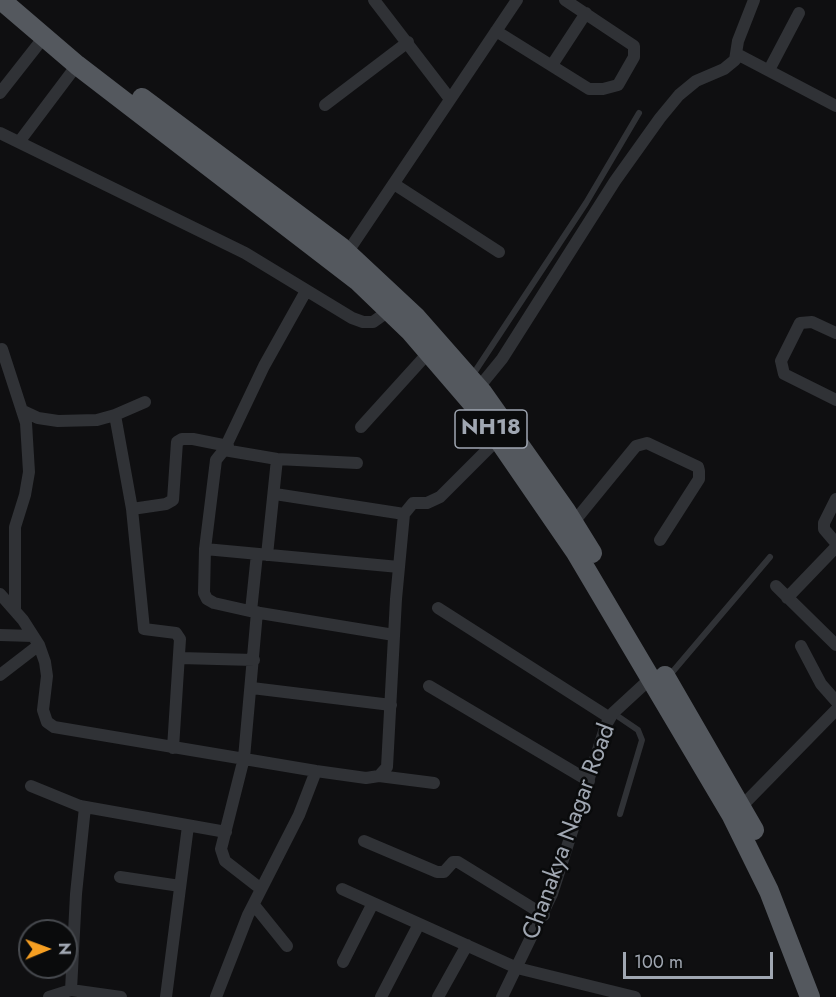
<!DOCTYPE html>
<style>
body{margin:0}
#map{position:relative;width:836px;height:997px;overflow:hidden;background:#0f0f11;font-family:Jost,sans-serif}
canvas{display:block}
.north{position:absolute;left:18px;top:919px;width:60px;height:60px;box-sizing:border-box;background:#0a0b0c;border:2px solid #46494e;border-radius:50%;rotate:89deg;font-size:16px;font-weight:700;line-height:24px;text-align:center;color:#a0a7b2}
.north::after{content:'';display:block;margin:auto;width:21px;height:27px;background:#f69f22;clip-path:polygon(50% 0,100% 100%,50% 72%,0 100%)}
.scale{position:absolute;left:623px;top:952px;width:150px;height:27px;box-sizing:border-box;border:3px solid #a0a7b2;border-top:0;padding-left:8px;font-size:18px;line-height:21px;white-space:nowrap;color:#a0a7b2;-webkit-text-stroke:4px #0a0b0c;paint-order:stroke}
</style>
<div id="map">
<canvas width="836" height="997"></canvas>
<div class="north">N</div>
<div class="scale">100 m</div>
</div>
<script>
const g = document.querySelector('canvas').getContext('2d');
g.lineJoin = 'round';
function shape(rows) {
  const path = new Path2D();
  for (const r of rows) {
    path.moveTo(r[0], r[1]);
    for (let i = 2; i < r.length; i += 2) path.lineTo(r[i], r[i + 1]);
  }
  return path;
}
function stroke(path, color, width, dash) {
  g.strokeStyle = color;
  g.lineWidth = width;
  g.lineCap = dash ? 'butt' : 'round';
  g.setLineDash(dash || []);
  g.stroke(path);
}
function write(font, color, halo, rows, align = 'center') {
  g.font = font + ' Jost,sans-serif';
  g.lineWidth = 5;
  g.setLineDash([]);
  g.textBaseline = 'middle';
  g.strokeStyle = halo;
  g.fillStyle = color;
  for (const [text, x, y, turn = 0] of rows) {
    g.save();
    g.translate(x, y);
    g.rotate((+turn || 0) * Math.PI / 180);
    g.textAlign = isNaN(turn) ? turn : align;
    if (halo) g.strokeText(text, 0, 0);
    g.fillText(text, 0, 0);
    g.restore();
  }
}
stroke(shape([
 [472,376,586,203,639,113],
 [669,676,770,557],
 [613,713,638,730,642,740,620,814]
]), '#303236', 6);
stroke(shape([
 [374,0,450,99],
 [496,31,589,89,603,89,618,85,634,57,634,46,565,0],
 [737,54,836,106],
 [552,65,586,13],
 [769,70,799,13],
 [0,93,44,37],
 [325,105,408,42],
 [0,133,245,253,352,318,363,322,373,322,390,310],
 [19,142,77,65],
 [394,184,499,252],
 [347,253,517,0],
 [836,333,812,322,800,323,781,361,784,374,836,400],
 [2,349,26,423,29,472,25,495,15,527,15,609],
 [475,392,502,359,615,181,660,118,679,95,696,81,724,69,735,60,738,41,754,0],
 [23,411,38,418,58,421,97,420,115,415,145,402],
 [115,415,132,509,144,629,176,633,180,639,173,748],
 [361,427,429,352],
 [224,450,264,366,306,291],
 [357,463,277,459,224,450,216,460,205,549,204,593,207,599,214,603,254,612,394,635],
 [275,494,404,514],
 [836,499,824,523,824,529,836,543],
 [132,509,166,504,173,500,177,442,182,439,193,439,228,446],
 [573,523,636,446,647,443,698,467,699,471,699,479,660,540],
 [205,549,399,567],
 [267,555,277,459],
 [776,586,836,645],
 [0,594,23,620,39,645,45,662,47,676,43,710,47,722,54,727,316,771,366,778,379,776,387,767,396,599,404,514,413,503,427,503,440,497,498,439],
 [787,598,836,547],
 [438,608,610,718],
 [251,611,257,554],
 [257,612,244,758,221,849,225,861,261,889],
 [0,635,33,636],
 [801,646,821,684,836,701],
 [180,658,254,660],
 [0,675,39,645],
 [429,686,589,781],
 [252,688,391,705],
 [379,776,434,783],
 [31,786,80,806,226,832],
 [738,810,836,710],
 [364,841,437,872,444,872,453,862,458,862,544,915],
 [120,877,180,886],
 [342,889,517,968,635,997],
 [254,905,287,946],
 [343,962,373,903],
 [71,990,76,894,85,807],
 [49,997,71,990,121,997],
 [166,997,188,826],
 [216,997,248,915,299,815,316,771],
 [381,997,419,924],
 [438,997,467,945],
 [502,997,552,894,606,725,613,713,651,678]
]), '#303236', 12);
stroke(shape([
 [1,0,77,65,358,281,410,331,478,410,575,551,732,816,769,891,810,997],
 [142,98,341,247,416,317,482,392,566,511,592,553],
 [665,676,754,830]
]), '#54585e', 20);
for (const [x, y, w] of [
 [491,429,72]
]) {
  const box = new Path2D();
  box.roundRect(x - w / 2, y - 19, w, 38, 4.5);
  g.fillStyle = '#0a0b0c';
  g.fill(box);
  stroke(box, '#a0a7b2', 1.5);
}
write('bold 22px', '#a0a7b2', null, [
 ["NH18",491,429]
]);
write('24px', '#a0a7b2', '#0a0b0c', [
 ["Chanakya Nagar Road",570,832,-70]
]);
</script>
